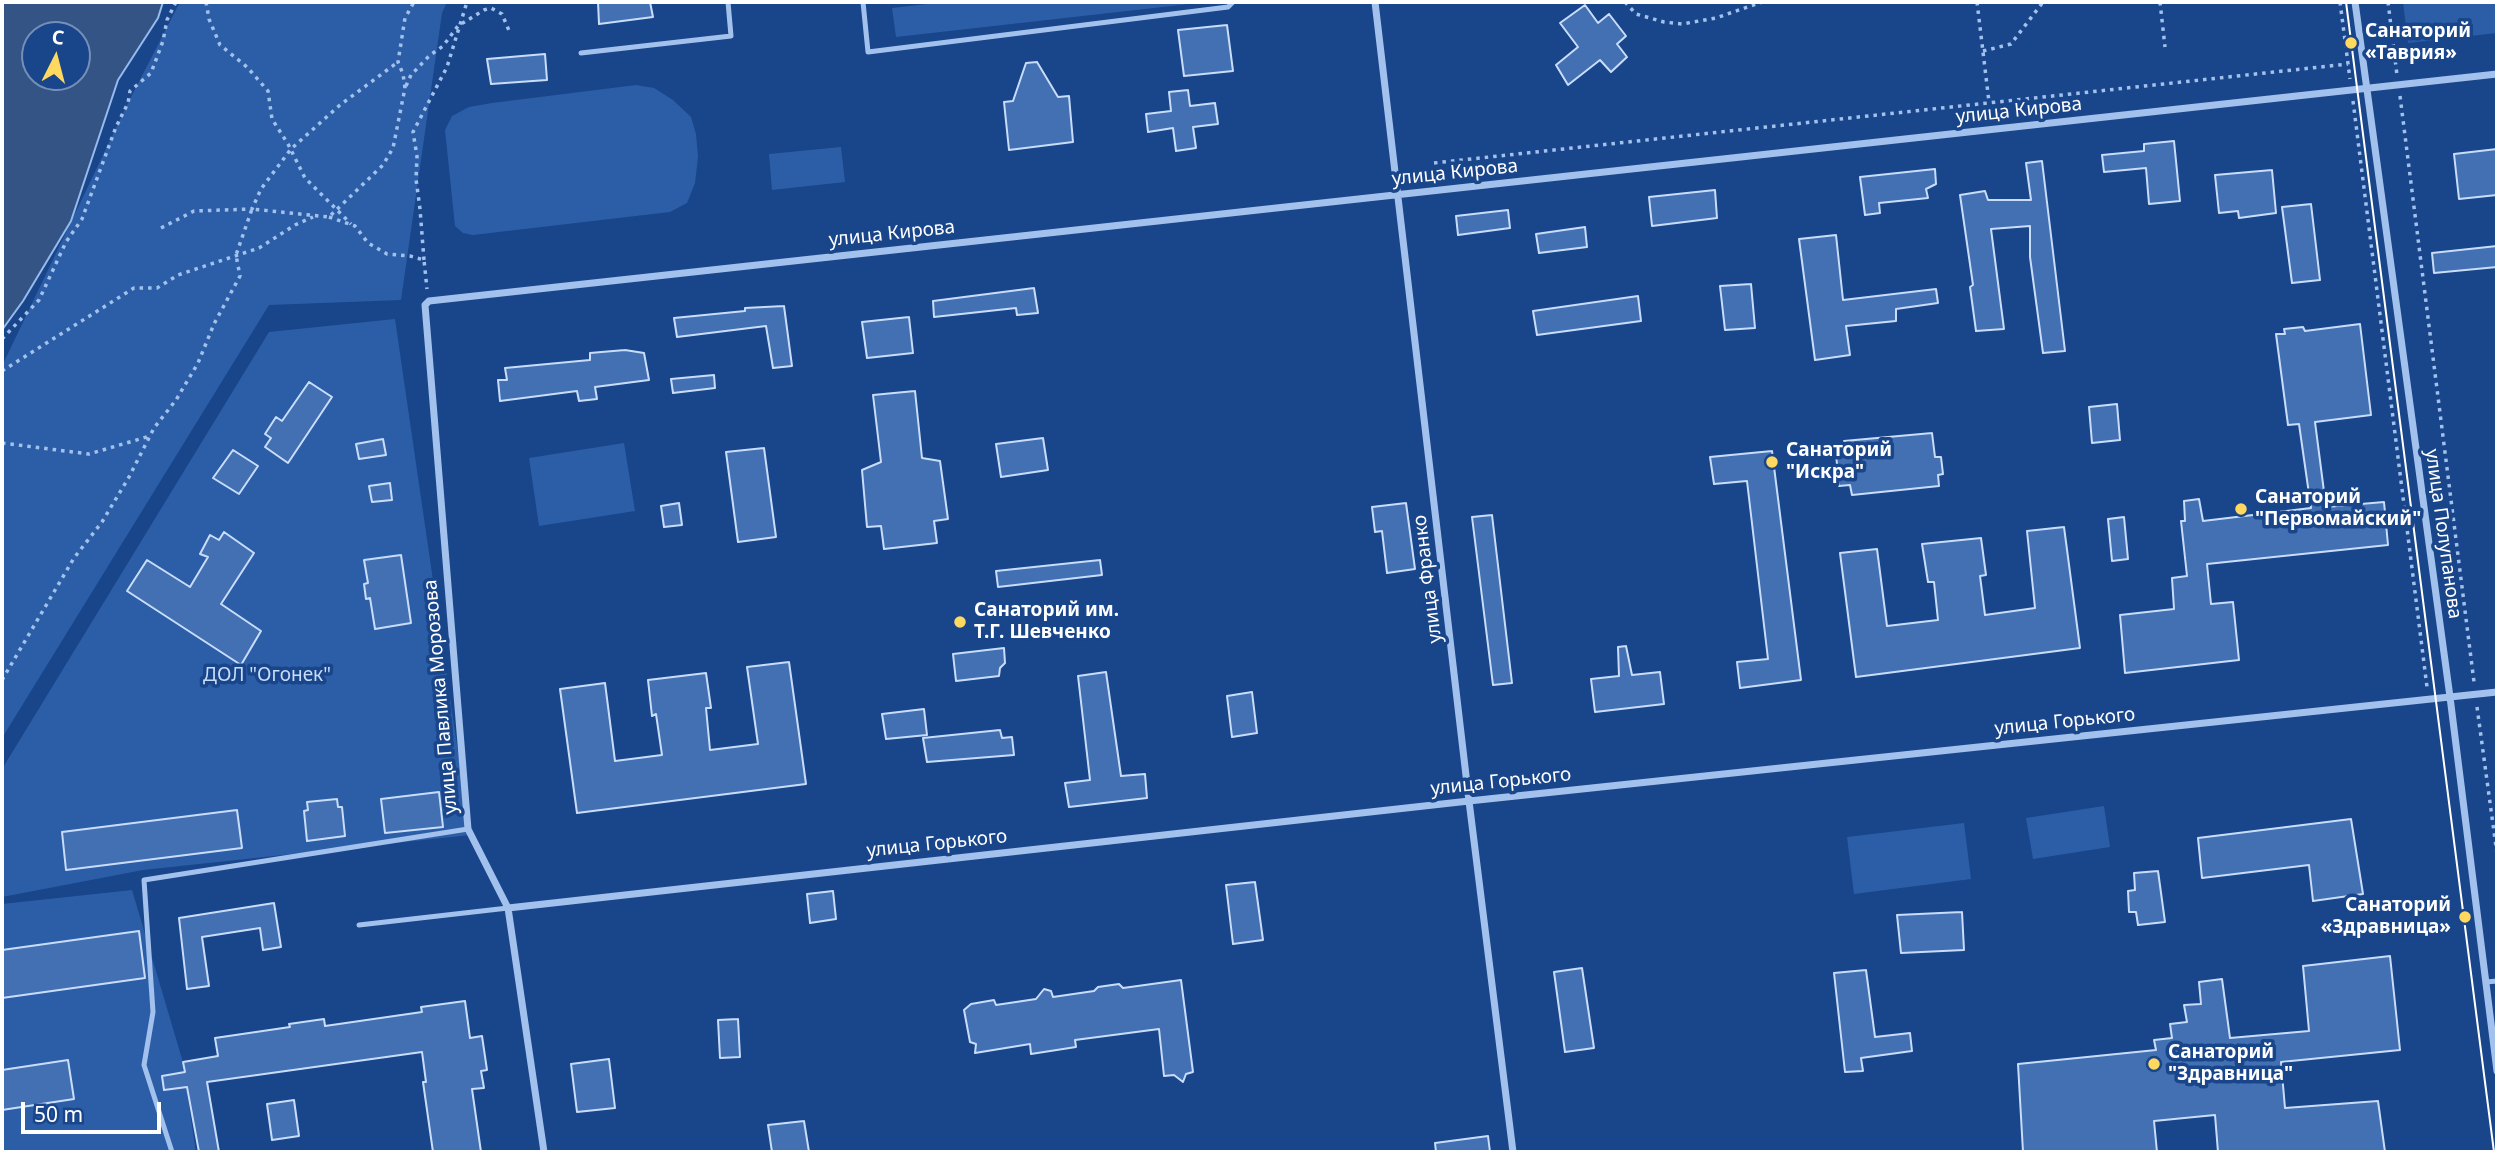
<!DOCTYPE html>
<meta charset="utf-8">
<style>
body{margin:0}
#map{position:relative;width:2499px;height:1154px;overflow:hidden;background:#19458a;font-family:"Noto Sans",sans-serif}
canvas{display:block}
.frame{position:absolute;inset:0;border:4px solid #fff;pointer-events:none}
.north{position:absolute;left:21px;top:21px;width:70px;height:70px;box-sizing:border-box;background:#19458a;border:2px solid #758fb9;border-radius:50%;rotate:6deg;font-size:19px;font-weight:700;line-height:28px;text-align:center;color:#fff}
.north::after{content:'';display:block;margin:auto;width:24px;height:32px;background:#ffd85f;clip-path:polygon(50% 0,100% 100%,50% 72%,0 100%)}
.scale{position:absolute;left:21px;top:1102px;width:140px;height:32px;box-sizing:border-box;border:4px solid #fff;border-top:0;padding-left:9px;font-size:21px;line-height:24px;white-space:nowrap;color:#fff;-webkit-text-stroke:5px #19458a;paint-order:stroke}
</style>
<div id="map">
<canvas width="2499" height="1154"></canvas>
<div class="frame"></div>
<div class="north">С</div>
<div class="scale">50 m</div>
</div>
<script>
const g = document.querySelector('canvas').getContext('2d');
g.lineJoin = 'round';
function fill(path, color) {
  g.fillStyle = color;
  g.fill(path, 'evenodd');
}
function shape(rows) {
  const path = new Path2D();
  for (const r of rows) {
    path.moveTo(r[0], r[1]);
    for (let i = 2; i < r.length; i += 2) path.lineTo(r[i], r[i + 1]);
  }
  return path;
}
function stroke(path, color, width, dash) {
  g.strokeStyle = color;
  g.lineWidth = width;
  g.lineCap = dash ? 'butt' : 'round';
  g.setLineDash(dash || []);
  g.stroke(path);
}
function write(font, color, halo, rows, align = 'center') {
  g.font = font + ' "Noto Sans",sans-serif';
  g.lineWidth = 7;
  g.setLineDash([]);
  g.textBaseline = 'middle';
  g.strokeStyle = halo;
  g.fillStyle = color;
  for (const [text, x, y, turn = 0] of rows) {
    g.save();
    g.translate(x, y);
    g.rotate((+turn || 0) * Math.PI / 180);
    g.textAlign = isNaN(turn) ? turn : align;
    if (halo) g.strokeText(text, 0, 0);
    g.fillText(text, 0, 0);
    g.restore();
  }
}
fill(shape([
 [180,2,447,2,442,13,401,300,269,305,2,738,2,366,128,103],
 [945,2,1207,2,896,37,892,8],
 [2403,2,2497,2,2497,33,2408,43],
 [636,85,654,88,673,100,691,117,696,134,698,157,695,183,687,203,670,212,473,235,463,233,455,226,445,130,452,116,469,107,492,103],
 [841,147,845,182,772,190,769,154],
 [395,319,470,835,143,870,2,897,2,769,269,332],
 [624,443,635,511,539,526,529,458],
 [2104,806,2110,847,2033,859,2026,818],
 [1964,823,1971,879,1854,894,1847,837],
 [132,890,182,1059,196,1152,2,1152,2,904]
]), '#2c5ea8');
const water = shape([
 [2,2,163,2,158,18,118,80,71,221,23,301,2,330,2,2],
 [35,35,77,35,77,77,35,77,35,35]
]);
fill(water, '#345486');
stroke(water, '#96bbef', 2);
const building = shape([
 [598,2,650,2,653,17,599,24,598,2],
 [1585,5,1598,23,1609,14,1626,36,1617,44,1627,57,1611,72,1600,60,1568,85,1556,65,1578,47,1560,23,1585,5],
 [1227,25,1233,71,1184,76,1178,30,1227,25],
 [545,54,547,80,491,84,487,59,545,54],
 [1037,62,1058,97,1069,96,1073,142,1009,150,1004,102,1013,101,1026,63,1037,62],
 [1188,90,1190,106,1215,103,1218,124,1193,127,1196,148,1176,151,1173,128,1148,132,1146,114,1171,111,1169,92,1188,90],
 [2174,141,2180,201,2149,204,2146,168,2104,172,2102,155,2144,151,2144,144,2174,141],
 [2497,149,2497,195,2459,199,2454,154,2497,149],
 [2042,161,2065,351,2043,353,2030,257,2030,226,1991,229,2004,329,1976,331,1970,287,1973,285,1960,195,1985,191,1988,200,2031,200,2026,163,2042,161],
 [1935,169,1936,184,1926,189,1928,198,1879,203,1880,213,1865,215,1860,177,1935,169],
 [2272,170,2276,213,2239,218,2238,211,2219,213,2215,175,2272,170],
 [1715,190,1717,218,1652,226,1649,197,1715,190],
 [2311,204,2320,280,2292,283,2282,207,2311,204],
 [1508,210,1510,228,1458,235,1456,216,1508,210],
 [1585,227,1587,247,1539,253,1536,234,1585,227],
 [1836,235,1843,300,1936,289,1938,303,1896,309,1896,321,1846,326,1850,355,1815,360,1799,239,1836,235],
 [2497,246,2497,267,2434,273,2432,253,2497,246],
 [1751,284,1755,328,1725,330,1720,286,1751,284],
 [1034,288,1038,313,1017,315,1016,308,934,317,933,301,1034,288],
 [1638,296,1641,321,1537,335,1533,311,1638,296],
 [784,306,792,366,773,368,766,326,677,337,674,318,745,311,745,308,784,306],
 [909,317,913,353,867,358,862,322,909,317],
 [2360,324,2371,415,2315,422,2326,507,2384,502,2388,545,2207,564,2211,604,2233,602,2239,660,2125,673,2120,615,2174,609,2172,578,2187,576,2181,521,2185,521,2184,501,2199,499,2203,521,2311,508,2299,424,2288,425,2276,334,2285,334,2284,329,2303,327,2305,331,2360,324],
 [625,350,644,353,649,380,595,387,597,399,579,401,577,391,500,401,498,380,507,380,505,368,590,360,590,353,625,350],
 [714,375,715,388,673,393,671,379,714,375],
 [309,382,332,397,288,463,265,447,271,438,265,434,276,417,282,421,309,382],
 [915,391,922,458,940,461,948,519,934,521,937,543,884,549,881,526,867,527,862,470,881,462,873,395,915,391],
 [2117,404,2120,440,2092,443,2089,407,2117,404],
 [1932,433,1935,457,1941,457,1943,474,1938,475,1939,486,1852,495,1850,485,1839,486,1836,454,1844,453,1844,441,1932,433],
 [1043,438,1048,470,1001,477,996,444,1043,438],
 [383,439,386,455,359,459,356,444,383,439],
 [764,448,776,537,738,542,726,452,764,448],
 [233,450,258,466,239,494,213,478,233,450],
 [1772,451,1801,680,1740,688,1737,662,1768,659,1747,481,1714,484,1710,457,1772,451],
 [390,483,392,500,372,502,369,486,390,483],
 [679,503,682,525,664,527,661,506,679,503],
 [1406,503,1415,569,1387,573,1382,531,1375,532,1372,507,1406,503],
 [1492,515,1512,683,1493,685,1472,517,1492,515],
 [2124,517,2128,559,2112,561,2108,519,2124,517],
 [2064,527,2080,648,1856,677,1840,553,1877,549,1887,626,1938,620,1934,582,1928,582,1922,544,1981,538,1986,575,1980,576,1985,615,2035,608,2027,531,2064,527],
 [224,532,254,553,221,604,261,631,241,665,127,591,147,560,190,587,208,557,200,554,210,535,219,540,224,532],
 [401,555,411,623,375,629,370,598,366,599,364,584,368,583,364,560,401,555],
 [1100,560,1102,575,998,587,996,571,1100,560],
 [1626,646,1632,675,1660,672,1664,704,1595,712,1591,679,1619,676,1618,647,1626,646],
 [1004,648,1005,663,1000,668,999,676,956,681,953,654,1004,648],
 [789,662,806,784,577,813,560,689,605,683,615,761,662,755,656,714,652,716,648,680,706,673,711,708,706,708,710,750,758,744,747,667,789,662],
 [1106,672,1121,776,1145,774,1147,798,1069,807,1065,783,1090,780,1078,676,1106,672],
 [1252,692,1257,733,1232,737,1227,696,1252,692],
 [924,709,927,735,886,739,882,714,924,709],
 [1000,730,1002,738,1012,737,1014,755,927,762,923,738,1000,730],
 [439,792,443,827,385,833,381,799,439,792],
 [337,799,338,807,342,807,345,836,307,841,304,811,308,810,307,802,337,799],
 [237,810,242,848,66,870,62,832,237,810],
 [2351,819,2363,894,2313,901,2309,865,2202,878,2198,838,2351,819],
 [2158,871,2165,922,2138,925,2136,912,2129,912,2128,891,2135,890,2134,873,2158,871],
 [1255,882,1263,940,1233,944,1226,885,1255,882],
 [833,891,836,919,810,923,807,894,833,891],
 [274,903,281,947,263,950,260,928,202,937,209,986,187,989,179,918,274,903],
 [1962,912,1964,950,1901,953,1897,915,1962,912],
 [139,931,145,978,2,998,2,950,139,931],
 [2390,956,2400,1050,2281,1062,2285,1108,2378,1101,2385,1152,2218,1152,2215,1115,2154,1121,2157,1152,2023,1152,2018,1064,2156,1050,2154,1040,2172,1038,2170,1024,2187,1022,2184,1005,2201,1004,2199,982,2222,979,2230,1038,2309,1031,2303,966,2390,956],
 [1582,968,1594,1048,1565,1052,1554,972,1582,968],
 [1866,970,1875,1037,1910,1033,1912,1051,1861,1058,1863,1071,1845,1072,1834,973,1866,970],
 [1181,980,1193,1072,1186,1074,1183,1082,1174,1075,1164,1076,1159,1029,1075,1040,1076,1047,1031,1054,1030,1044,975,1053,976,1044,970,1042,964,1010,971,1004,994,1000,996,1005,1036,999,1044,989,1051,991,1053,997,1094,991,1098,987,1119,984,1123,988,1181,980],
 [465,1001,470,1038,482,1036,487,1070,481,1071,484,1088,472,1089,481,1152,433,1152,423,1082,426,1082,422,1052,207,1082,219,1152,199,1152,187,1087,164,1090,162,1076,185,1072,183,1062,218,1056,215,1038,290,1027,289,1024,324,1019,325,1026,422,1012,421,1007,465,1001],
 [738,1019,740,1057,720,1058,718,1020,738,1019],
 [609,1059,615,1108,577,1112,571,1064,609,1059],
 [68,1060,74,1099,2,1110,2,1070,68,1060],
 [294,1100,299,1136,272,1140,267,1104,294,1100],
 [804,1121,809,1152,772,1152,768,1125,804,1121],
 [1488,1136,1490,1152,1436,1152,1435,1143,1488,1136]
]);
fill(building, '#4270b2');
stroke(building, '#c9ddfa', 2);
stroke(shape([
 [206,2,209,19,220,45,247,67,268,91,272,119,288,144,305,178,351,224],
 [1625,2,1636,14,1664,22,1682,24,1716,18,1762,2],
 [1977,2,1989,102],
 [2160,2,2165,47],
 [2340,2,2350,79],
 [2388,2,2397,75],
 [1983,51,2011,44,2043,2],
 [406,86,411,75,429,56,443,46,458,26,484,10,491,8,502,14,510,33],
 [2400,96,2474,682],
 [2353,101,2427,687],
 [1434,163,2348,64],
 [329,217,355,226,368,243,387,254,410,256,424,260,427,289],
 [161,228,194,211,252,209,261,189,291,149,340,105,398,62],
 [424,260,420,209,416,179,417,156,413,132,447,67,467,2],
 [2,339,39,300,66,242,82,219,116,127,128,103,130,91,151,73,163,41,167,20,176,2],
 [2,371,134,288,157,288,178,275,259,248,295,225,313,217],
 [2,443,89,454,150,436],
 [2,680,74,558,102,522,129,477,154,428,176,400,198,363,214,324,240,276,236,255,252,209,329,217,383,165,393,148,405,88,403,74,398,62,405,18,414,2],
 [2477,707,2497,854]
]), '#a3c1ed', 3.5, [3.5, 5]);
stroke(shape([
 [863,2,868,52,1228,7,1233,2],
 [581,53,731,36,728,2],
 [359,925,508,908],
 [2486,982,2497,981],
 [172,1152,144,1065,153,1012,144,880,468,829]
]), '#a3c1ed', 5);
stroke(shape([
 [1375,2,1469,801,1513,1152],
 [2355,2,2450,697,2497,1071],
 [508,908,1469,801,2497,692],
 [544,1152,508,908,468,829,425,305,429,301,2497,74]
]), '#a3c1ed', 7);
stroke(shape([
 [2346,2,2494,1152]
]), '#fff', 2);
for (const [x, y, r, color] of [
 [2351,43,7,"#ffd85f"],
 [1772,462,7,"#ffd85f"],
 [2241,509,7,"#ffd85f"],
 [960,622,7,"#ffd85f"],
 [2465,917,7,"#ffd85f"],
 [2154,1064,7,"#ffd85f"]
]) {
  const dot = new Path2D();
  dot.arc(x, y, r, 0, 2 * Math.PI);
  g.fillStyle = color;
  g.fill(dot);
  stroke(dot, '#19458a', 2.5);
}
write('bold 19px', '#fff', '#19458a', [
 ["Санаторий",2365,32],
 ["«Таврия»",2365,54],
 ["Санаторий",1786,451],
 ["\"Искра\"",1786,473],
 ["Санаторий",2255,498],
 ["\"Первомайский\"",2255,520],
 ["Санаторий им.",974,611],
 ["Т.Г. Шевченко",974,633],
 ["Санаторий",2451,906,"right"],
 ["«Здравница»",2451,928,"right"],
 ["Санаторий",2168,1053],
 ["\"Здравница\"",2168,1075]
], 'left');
write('19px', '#fff', '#19458a', [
 ["улица Кирова",2019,111,-6],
 ["улица Кирова",1455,173,-6],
 ["улица Кирова",892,234,-6],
 ["улица Полупанова",2443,534,82],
 ["улица Франко",1428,579,-97],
 ["улица Павлика Морозова",441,697,-95],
 ["улица Горького",2065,722,-6],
 ["улица Горького",1501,782,-6],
 ["улица Горького",937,844,-6]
]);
write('19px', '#c9ddfa', '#19458a', [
 ["ДОЛ \"Огонек\"",267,676]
]);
</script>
